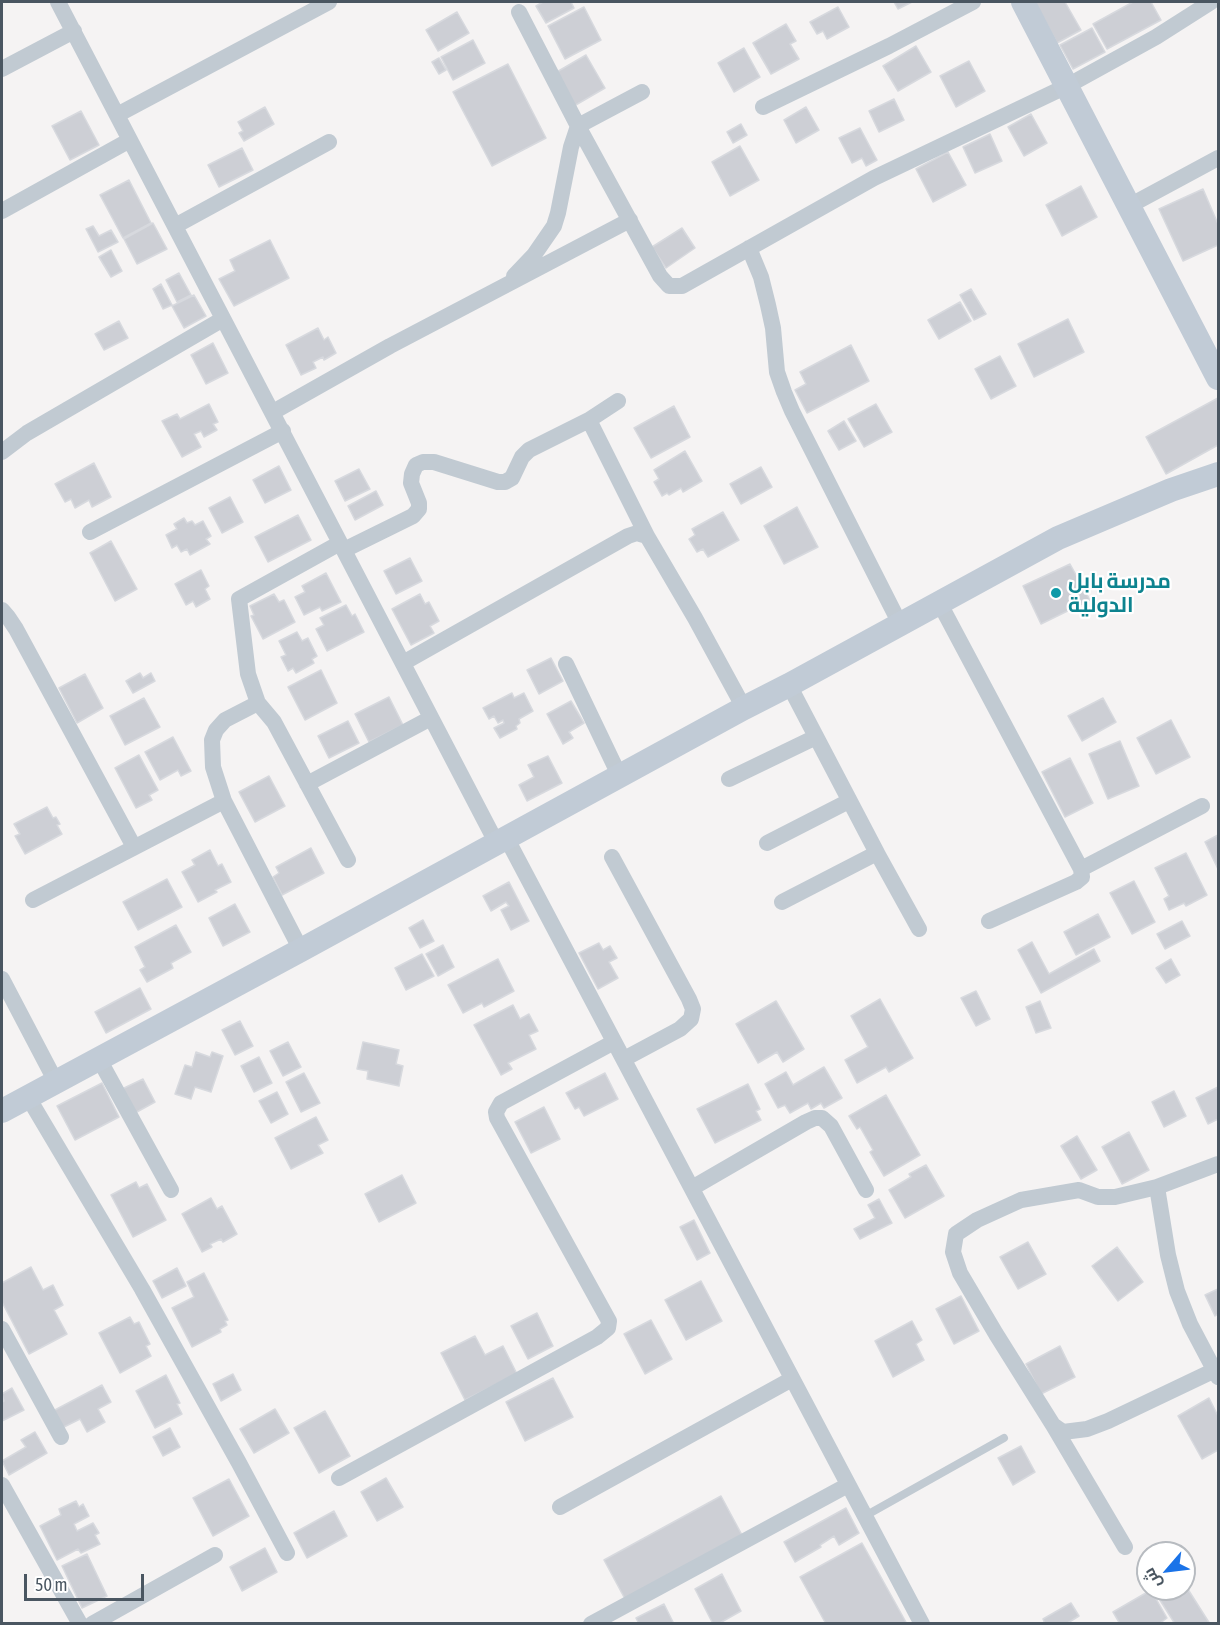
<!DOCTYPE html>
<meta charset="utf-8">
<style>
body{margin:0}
#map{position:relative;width:1220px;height:1625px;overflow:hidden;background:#f5f3f3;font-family:"Asap Condensed",Cairo,sans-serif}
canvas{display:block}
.frame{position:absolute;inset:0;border:3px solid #4a5661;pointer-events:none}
.north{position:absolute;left:1136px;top:1541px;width:60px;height:60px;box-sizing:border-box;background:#fff;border:2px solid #b7bbc0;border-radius:50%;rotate:242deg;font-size:16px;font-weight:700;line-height:24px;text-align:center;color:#4a5661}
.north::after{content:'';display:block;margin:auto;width:21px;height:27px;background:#1a73e8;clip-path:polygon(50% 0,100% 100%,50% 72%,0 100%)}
.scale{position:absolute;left:24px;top:1574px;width:120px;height:27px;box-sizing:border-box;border:3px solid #4a5661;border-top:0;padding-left:8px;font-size:18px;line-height:21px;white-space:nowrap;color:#4a5661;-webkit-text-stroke:4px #fff;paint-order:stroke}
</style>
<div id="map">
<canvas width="1220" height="1625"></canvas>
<div class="frame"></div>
<div class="north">ش</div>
<div class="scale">50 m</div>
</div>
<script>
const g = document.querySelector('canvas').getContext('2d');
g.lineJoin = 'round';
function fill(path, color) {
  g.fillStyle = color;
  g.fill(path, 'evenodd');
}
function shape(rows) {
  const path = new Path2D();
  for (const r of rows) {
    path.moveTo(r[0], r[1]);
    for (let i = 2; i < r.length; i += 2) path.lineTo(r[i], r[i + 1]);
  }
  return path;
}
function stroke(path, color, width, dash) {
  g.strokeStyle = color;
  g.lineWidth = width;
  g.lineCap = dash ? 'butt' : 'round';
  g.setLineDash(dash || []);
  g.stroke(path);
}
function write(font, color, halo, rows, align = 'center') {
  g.font = font + ' "Asap Condensed",Cairo,sans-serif';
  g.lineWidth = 4.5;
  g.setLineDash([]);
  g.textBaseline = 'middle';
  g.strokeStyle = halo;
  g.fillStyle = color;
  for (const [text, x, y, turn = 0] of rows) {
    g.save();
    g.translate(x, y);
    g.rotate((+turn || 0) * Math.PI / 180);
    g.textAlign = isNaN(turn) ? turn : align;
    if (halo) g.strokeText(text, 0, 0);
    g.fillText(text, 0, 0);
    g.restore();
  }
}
const building = shape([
 [543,2,571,2,574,8,546,23,536,6,543,2],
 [894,2,912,2,898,9,894,2],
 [1035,2,1065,2,1081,30,1057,43,1035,2],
 [1133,2,1151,2,1161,20,1107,49,1093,24,1133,2],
 [584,7,601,40,565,59,548,26,584,7],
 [838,7,849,27,827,39,823,31,817,34,810,22,838,7],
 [457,12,469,33,438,51,426,30,457,12],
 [786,24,796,41,790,44,799,59,771,74,753,43,786,24],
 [1092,28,1105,52,1073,69,1060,45,1092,28],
 [473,40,485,63,453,80,441,57,473,40],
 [916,46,931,72,898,91,883,66,916,46],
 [744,48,760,77,734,92,718,63,744,48],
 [586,55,605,88,574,106,555,73,586,55],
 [439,58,446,70,439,74,432,62,439,58],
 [969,61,985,91,956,107,940,76,969,61],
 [508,64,546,138,492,166,453,92,508,64],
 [894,99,904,120,879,132,869,111,894,99],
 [265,107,274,124,244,141,239,133,243,131,238,122,265,107],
 [806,107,819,130,796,143,784,120,806,107],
 [81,111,99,145,70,160,52,126,81,111],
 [1031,114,1047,143,1024,156,1008,127,1031,114],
 [741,124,747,135,733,143,727,132,741,124],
 [860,128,877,160,866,166,862,158,852,163,839,138,860,128],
 [990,134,1002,161,975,173,963,147,990,134],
 [740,146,759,180,730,196,712,162,740,146],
 [242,148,253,170,219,187,208,165,242,148],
 [948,152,966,185,933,202,916,169,948,152],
 [129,180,151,223,123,238,100,195,129,180],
 [1081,186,1097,217,1062,236,1046,205,1081,186],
 [1203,189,1218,224,1218,245,1183,261,1159,209,1203,189],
 [153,223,167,249,137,264,124,239,153,223],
 [93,226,99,236,111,230,118,242,98,252,86,229,93,226],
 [682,228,695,248,666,268,652,247,682,228],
 [270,240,289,278,234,306,219,279,235,271,230,260,270,240],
 [111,250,122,271,111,277,99,257,111,250],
 [179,273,191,295,177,302,166,280,179,273],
 [161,284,172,305,163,309,153,289,161,284],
 [971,289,986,314,974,320,960,295,971,289],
 [194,295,206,316,184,328,172,306,194,295],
 [960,302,971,321,939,339,928,320,960,302],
 [1068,319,1084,352,1034,377,1018,344,1068,319],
 [119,321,128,338,104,350,95,334,119,321],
 [318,328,324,340,328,337,336,353,324,360,323,357,313,362,316,368,301,375,286,345,318,328],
 [213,343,228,373,206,384,191,355,213,343],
 [851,345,869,381,807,413,795,390,806,384,800,372,851,345],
 [1000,356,1016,386,991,399,975,369,1000,356],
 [1218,398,1218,445,1166,474,1146,437,1218,398],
 [209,404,218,422,213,424,217,430,204,437,201,431,194,434,201,447,182,457,162,421,177,414,180,419,209,404],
 [876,404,892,432,864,447,848,419,876,404],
 [674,406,690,437,651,458,634,428,674,406],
 [844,421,856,441,839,450,828,431,844,421],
 [685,451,702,481,683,492,681,488,669,495,667,493,662,496,654,482,659,479,654,470,685,451],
 [94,463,111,497,92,507,89,500,75,508,71,499,65,502,55,484,94,463],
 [279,466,291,490,265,503,253,480,279,466],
 [761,467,772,487,741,504,730,484,761,467],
 [359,469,370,489,345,501,335,481,359,469],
 [376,491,383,505,355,520,348,506,376,491],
 [230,497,243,522,222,533,209,508,230,497],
 [797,507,818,547,784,564,764,526,797,507],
 [723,512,739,540,708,557,703,549,697,552,689,539,695,535,692,529,723,512],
 [298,515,311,540,268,562,255,537,298,515],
 [184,518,187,523,192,521,195,525,203,521,211,536,206,539,210,544,190,555,187,549,181,552,177,545,172,548,166,535,177,529,174,524,184,518],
 [111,541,137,589,115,601,90,553,111,541],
 [410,558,422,581,396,594,384,571,410,558],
 [1070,564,1090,600,1041,624,1023,586,1070,564],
 [201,570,209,586,205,589,210,599,196,607,193,601,186,605,175,584,201,570],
 [326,573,341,602,322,611,320,607,304,615,295,597,305,592,302,586,326,573],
 [274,594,279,602,284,600,295,622,263,639,251,616,254,615,250,606,274,594],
 [420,594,425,604,429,602,439,621,430,626,434,633,411,645,392,609,420,594],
 [346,605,352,616,355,614,364,632,327,651,316,629,324,625,320,618,346,605],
 [297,632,302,641,308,638,317,656,312,659,314,663,296,673,293,668,288,671,281,657,286,655,279,641,297,632],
 [551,658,563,681,539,694,527,670,551,658],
 [321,670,337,703,305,720,288,687,321,670],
 [140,673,143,678,151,673,155,681,133,693,126,681,140,673],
 [85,674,103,708,77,723,59,688,85,674],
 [512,693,514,698,524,693,533,711,519,719,520,723,516,726,517,729,500,738,494,728,504,723,503,720,498,723,494,716,489,719,483,708,512,693],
 [389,697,403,725,369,742,355,714,389,697],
 [144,698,160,727,125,745,110,716,144,698],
 [1103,698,1116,722,1082,741,1068,716,1103,698],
 [571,701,584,723,569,732,573,738,563,744,547,714,571,701],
 [1171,720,1190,757,1156,774,1137,738,1171,720],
 [348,721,359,743,329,758,318,736,348,721],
 [173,737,191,771,181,776,178,770,160,780,145,752,173,737],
 [1120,741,1139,786,1108,799,1089,754,1120,741],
 [139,755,158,790,149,795,152,800,136,808,115,768,139,755],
 [548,756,562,783,527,801,519,785,534,777,528,765,548,756],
 [1070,758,1093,803,1065,817,1042,772,1070,758],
 [269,776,285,806,255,822,239,792,269,776],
 [47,807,53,818,56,817,60,824,57,825,62,834,25,854,15,836,20,834,14,824,47,807],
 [1218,835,1218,869,1205,842,1218,835],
 [311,848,324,873,282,895,273,877,279,873,276,867,311,848],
 [210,850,218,866,222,864,231,882,215,890,217,892,198,902,182,872,195,865,192,860,210,850],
 [1186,853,1207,895,1186,906,1184,903,1169,910,1164,899,1169,896,1155,868,1186,853],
 [167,879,182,907,138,930,123,902,167,879],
 [1134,881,1155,922,1132,934,1110,893,1134,881],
 [509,882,529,921,511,930,501,910,509,906,506,902,491,911,483,896,509,882],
 [235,904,250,932,223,946,209,918,235,904],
 [1098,914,1110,937,1076,955,1064,932,1098,914],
 [423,920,434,941,420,948,409,928,423,920],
 [1182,921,1190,936,1165,949,1157,934,1182,921],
 [176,925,191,952,171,963,173,968,147,982,140,970,145,967,135,947,176,925],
 [1032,942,1049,974,1094,949,1100,961,1041,993,1018,950,1032,942],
 [599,943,603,950,610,946,617,958,609,962,618,978,598,989,579,953,599,943],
 [443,945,454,967,438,976,426,954,443,945],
 [422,954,434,976,406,990,395,968,422,954],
 [498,959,514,991,484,1007,482,1003,463,1013,448,985,498,959],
 [1171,959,1180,975,1166,983,1156,968,1171,959],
 [140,988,151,1009,106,1033,95,1012,140,988],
 [976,991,990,1019,976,1026,961,998,976,991],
 [880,999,913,1058,889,1072,886,1067,857,1083,845,1060,868,1047,851,1016,880,999],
 [776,1001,804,1049,783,1062,777,1052,758,1063,736,1024,776,1001],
 [1040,1001,1051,1028,1036,1033,1026,1007,1040,1001],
 [513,1005,520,1019,529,1014,538,1031,529,1035,536,1049,508,1063,512,1069,501,1075,474,1025,513,1005],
 [240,1021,253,1046,235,1055,222,1030,240,1021],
 [288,1042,301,1067,283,1076,270,1051,288,1042],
 [363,1042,399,1050,396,1064,403,1066,399,1086,367,1079,368,1071,357,1069,363,1042],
 [196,1052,210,1057,212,1052,223,1056,211,1092,195,1087,191,1099,175,1094,185,1065,192,1067,196,1052],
 [259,1057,272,1083,254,1092,241,1066,259,1057],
 [824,1067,842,1098,824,1108,821,1103,811,1109,808,1103,790,1113,785,1105,778,1108,765,1084,786,1072,793,1085,824,1067],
 [304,1073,320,1103,301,1112,286,1082,304,1073],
 [605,1073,618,1099,584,1116,579,1107,575,1109,566,1093,605,1073],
 [143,1079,155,1102,135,1113,122,1089,143,1079],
 [102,1083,119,1117,75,1140,57,1106,102,1083],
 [748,1084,760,1109,756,1111,761,1120,715,1143,697,1109,748,1084],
 [1218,1087,1218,1119,1208,1124,1196,1098,1218,1087],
 [1174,1091,1186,1116,1164,1127,1152,1102,1174,1091],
 [277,1092,288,1114,271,1123,259,1101,277,1092],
 [886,1095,920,1155,884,1176,870,1152,873,1150,860,1127,857,1129,849,1116,886,1095],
 [544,1107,560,1139,531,1153,515,1122,544,1107],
 [316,1117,328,1140,318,1145,323,1153,291,1169,275,1138,316,1117],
 [1129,1132,1149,1170,1122,1184,1102,1147,1129,1132],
 [1077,1136,1097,1170,1081,1179,1061,1146,1077,1136],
 [926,1165,944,1196,905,1218,889,1190,911,1177,909,1174,926,1165],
 [402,1175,416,1203,379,1222,365,1194,402,1175],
 [136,1182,139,1188,147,1184,166,1220,133,1237,111,1195,136,1182],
 [211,1198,217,1209,222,1206,237,1234,223,1242,221,1239,210,1244,212,1247,202,1252,182,1214,211,1198],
 [879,1199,892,1223,860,1239,854,1229,875,1218,868,1205,879,1199],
 [694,1220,710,1253,697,1260,680,1227,694,1220],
 [1028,1242,1046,1274,1018,1289,1000,1257,1028,1242],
 [1117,1247,1143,1282,1118,1301,1092,1266,1117,1247],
 [31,1267,43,1290,53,1285,63,1305,54,1310,67,1334,29,1354,2,1302,2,1283,31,1267],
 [177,1268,186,1286,162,1298,153,1281,177,1268],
 [204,1273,228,1320,225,1321,227,1325,220,1329,221,1332,192,1347,172,1308,194,1297,187,1282,204,1273],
 [701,1281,722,1321,686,1340,665,1300,701,1281],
 [1218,1289,1218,1314,1215,1316,1205,1295,1218,1289],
 [961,1296,979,1331,954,1344,936,1309,961,1296],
 [537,1313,553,1346,528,1359,511,1326,537,1313],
 [130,1317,134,1324,139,1322,150,1344,146,1346,151,1356,120,1373,99,1333,130,1317],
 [651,1320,672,1359,645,1374,624,1334,651,1320],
 [912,1321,922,1340,916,1344,924,1360,893,1377,875,1341,912,1321],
 [475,1336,485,1355,503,1346,517,1374,465,1400,441,1353,475,1336],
 [1060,1346,1075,1377,1041,1394,1026,1364,1060,1346],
 [233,1374,241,1390,221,1401,213,1384,233,1374],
 [166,1375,180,1403,177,1404,182,1414,155,1428,136,1391,166,1375],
 [553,1378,573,1417,525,1441,506,1402,553,1378],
 [102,1385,111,1402,98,1409,105,1422,87,1432,80,1419,62,1428,53,1411,102,1385],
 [12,1388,24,1410,2,1421,2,1402,4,1401,2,1394,12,1388],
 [1209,1398,1218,1416,1218,1450,1202,1459,1178,1416,1209,1398],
 [275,1409,289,1433,254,1453,240,1429,275,1409],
 [325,1411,350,1456,319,1473,294,1428,325,1411],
 [170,1428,180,1447,163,1456,153,1437,170,1428],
 [35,1432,47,1453,9,1475,2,1461,26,1447,21,1440,35,1432],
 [1021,1446,1035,1472,1013,1485,998,1458,1021,1446],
 [386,1478,403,1507,377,1521,361,1492,386,1478],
 [229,1479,249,1516,213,1536,193,1498,229,1479],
 [721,1496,742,1535,625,1599,604,1560,721,1496],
 [76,1501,79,1507,83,1504,89,1516,74,1524,77,1531,93,1523,99,1533,95,1535,100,1544,81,1553,78,1549,57,1560,40,1526,61,1515,59,1509,76,1501],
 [846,1508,859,1533,839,1545,834,1536,820,1545,821,1547,795,1562,784,1542,846,1508],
 [334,1511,347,1536,307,1558,294,1533,334,1511],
 [862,1543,907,1624,826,1624,800,1577,862,1543],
 [265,1548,277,1572,242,1591,230,1567,265,1548],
 [87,1554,107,1596,82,1608,62,1566,87,1554],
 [722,1574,741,1611,718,1624,713,1624,695,1589,722,1574],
 [1184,1583,1210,1624,1175,1624,1153,1589,1184,1589,1184,1583],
 [1151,1590,1167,1618,1159,1624,1120,1624,1113,1612,1151,1590],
 [1071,1603,1079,1616,1066,1624,1045,1624,1043,1619,1071,1603],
 [664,1604,674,1624,639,1624,636,1618,664,1604]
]);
fill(building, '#cdcfd5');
stroke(building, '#d7d9de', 1.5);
stroke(shape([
 [865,1516,1004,1438]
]), '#c1cad2', 8);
stroke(shape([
 [58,2,497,844],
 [519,12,578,126,660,276,669,286,682,286,874,178,1067,86,1156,37,1211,2],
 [2,69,74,31],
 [763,107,889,46,973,2],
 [117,115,329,2],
 [1129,206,1218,158],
 [2,211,130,140],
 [175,226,329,142],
 [749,248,761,277,768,305,773,328,777,372,784,392,792,411,900,624],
 [514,276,534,255,554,226,558,213,571,147,578,126,642,92],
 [273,412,390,346,630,220],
 [589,420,647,536],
 [2,452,27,433,223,319],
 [90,532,283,431],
 [340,543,239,599,248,674,258,703,274,722,348,860],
 [344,550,413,516,419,509,419,503,411,483,412,474,416,465,423,462,434,462,498,482,505,482,512,478,522,457,529,450,589,420,618,401],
 [939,602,1081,869,1082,877,1076,882,989,921],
 [2,610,8,617,16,629,134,847],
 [403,663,628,536,637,533,647,536,695,618,744,708],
 [566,664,620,777],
 [789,685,877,853,919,929],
 [258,703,225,720,216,730,212,740,213,767,224,801,301,950],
 [729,779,816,737],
 [307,784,431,718],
 [507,839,922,1624],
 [767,843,849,801],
 [612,857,689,999,693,1009,691,1019,680,1029,624,1059],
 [1081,869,1202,806],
 [33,900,224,801],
 [782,902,877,853],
 [2,979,56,1082],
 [99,1059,171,1190],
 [28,1097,142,1289,239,1463,287,1553],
 [1157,1187,1168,1255,1177,1291,1190,1324,1218,1377],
 [692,1188,806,1122,815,1118,822,1118,831,1126,866,1190],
 [2,1329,61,1437],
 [1215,1370,1108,1421,1087,1429,1063,1432,1053,1425,996,1334,960,1273,953,1252,956,1234,977,1220,1021,1200,1079,1190,1098,1197,1115,1197,1157,1187,1218,1164],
 [1053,1425,1125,1547],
 [339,1478,597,1337,608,1328,609,1321,497,1118,496,1112,501,1103,614,1042],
 [2,1485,80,1624],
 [560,1507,792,1379],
 [92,1624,215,1555],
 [591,1624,848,1485]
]), '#c1cad2', 16);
stroke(shape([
 [1023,2,1218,378],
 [2,1111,301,950,744,708,789,685,1058,538,1171,490,1218,474]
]), '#c1cbd6', 24);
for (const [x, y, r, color] of [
 [1056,593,6,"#0f9aa8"]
]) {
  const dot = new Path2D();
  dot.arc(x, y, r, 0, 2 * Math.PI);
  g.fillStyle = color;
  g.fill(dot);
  stroke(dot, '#fff', 2);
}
write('bold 21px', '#0d838f', '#fff', [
 ["مدرسة بابل",1068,581],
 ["الدولية",1068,605]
], 'left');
</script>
